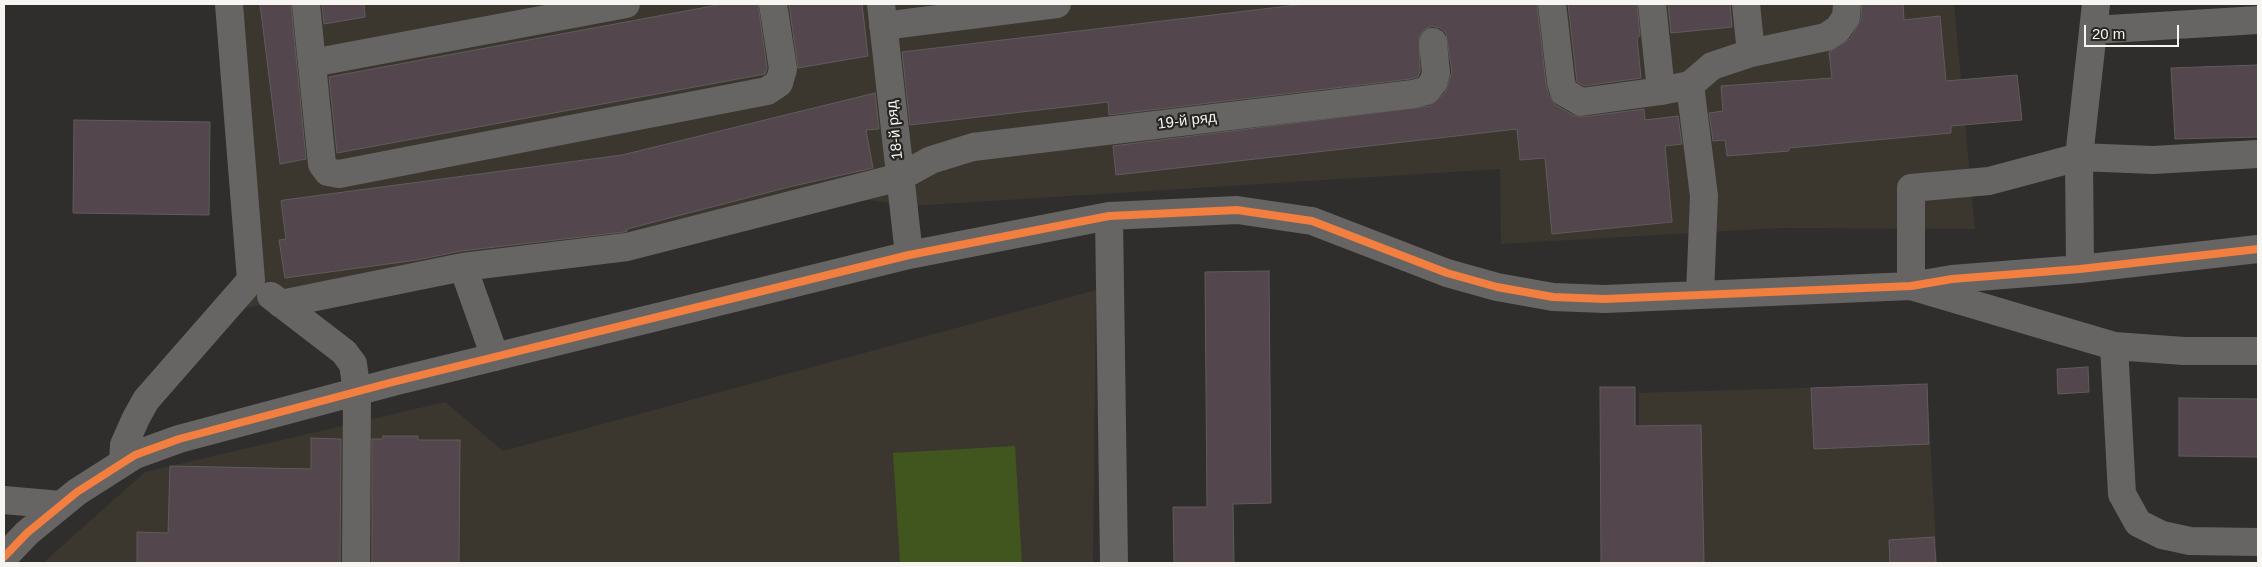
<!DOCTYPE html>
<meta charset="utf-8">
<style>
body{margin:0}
#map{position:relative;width:2262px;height:567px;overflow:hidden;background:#2f2e2c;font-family:Helvetica,sans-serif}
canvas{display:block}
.frame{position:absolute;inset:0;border:5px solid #f6f5f2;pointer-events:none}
.scale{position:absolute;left:2084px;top:25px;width:95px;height:22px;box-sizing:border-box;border:2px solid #f6f5f2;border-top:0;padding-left:6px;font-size:15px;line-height:18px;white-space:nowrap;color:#f6f5f2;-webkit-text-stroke:4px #262522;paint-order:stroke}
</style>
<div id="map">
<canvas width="2262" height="567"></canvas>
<div class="frame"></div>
<div class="scale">20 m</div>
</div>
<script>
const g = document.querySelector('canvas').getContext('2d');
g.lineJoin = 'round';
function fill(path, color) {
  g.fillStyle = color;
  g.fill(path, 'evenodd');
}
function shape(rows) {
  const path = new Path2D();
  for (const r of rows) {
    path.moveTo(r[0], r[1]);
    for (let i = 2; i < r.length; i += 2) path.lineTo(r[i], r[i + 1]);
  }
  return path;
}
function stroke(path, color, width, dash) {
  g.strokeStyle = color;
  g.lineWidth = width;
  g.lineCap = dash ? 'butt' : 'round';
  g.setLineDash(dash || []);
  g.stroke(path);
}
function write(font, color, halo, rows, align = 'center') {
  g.font = font + ' Helvetica,sans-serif';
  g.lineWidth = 4.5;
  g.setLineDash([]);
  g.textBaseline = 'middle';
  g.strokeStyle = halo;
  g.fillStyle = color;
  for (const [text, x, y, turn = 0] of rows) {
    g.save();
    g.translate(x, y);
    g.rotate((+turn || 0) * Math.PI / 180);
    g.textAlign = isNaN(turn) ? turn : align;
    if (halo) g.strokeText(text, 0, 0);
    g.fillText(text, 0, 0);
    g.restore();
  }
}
fill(shape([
 [215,4,1954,4,1975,229,1779,228,1501,244,1500,169,910,206,854,198,240,309,239,234],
 [1096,290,1093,563,43,563,145,472,445,402,503,451],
 [1927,384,1937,563,1638,563,1639,393]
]), '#3b372f');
fill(shape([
 [1015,446,1022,563,900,563,893,453]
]), '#41561f');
const building = shape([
 [260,4,291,4,306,159,280,164,260,4],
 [322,4,364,4,365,17,324,24,322,4],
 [723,4,758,4,767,68,765,74,337,153,329,77,723,4],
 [789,4,862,4,868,56,798,68,789,4],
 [1305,4,1537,4,1546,84,1549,96,1556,105,1573,115,1582,117,1644,109,1645,120,1678,116,1682,144,1665,146,1672,222,1552,234,1545,158,1520,160,1517,129,1116,175,1113,146,1430,106,1445,93,1452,72,1446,33,1440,28,1432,26,1424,30,1419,36,1420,71,1418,77,1410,79,1109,115,1108,102,910,125,902,52,1305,4],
 [1568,4,1637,4,1640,36,1637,38,1641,78,1584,86,1577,82,1568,4],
 [1668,4,1730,4,1732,27,1671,33,1668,4],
 [1862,4,1903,4,1904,20,1940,16,1946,81,2017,75,2022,120,1951,126,1951,133,1789,148,1789,151,1727,156,1725,140,1713,141,1709,113,1723,111,1721,86,1832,78,1829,52,1851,38,1861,19,1862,4],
 [2258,65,2258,137,2175,139,2171,68,2258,65],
 [875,93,879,129,866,130,873,168,789,187,627,229,627,231,624,232,461,251,417,260,285,278,279,240,286,239,281,201,284,200,622,155,875,93],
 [74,120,210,122,209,215,73,213,74,120],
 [1269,271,1271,503,1233,504,1234,563,1174,563,1173,507,1207,507,1205,272,1269,271],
 [2088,367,2089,392,2058,394,2057,369,2088,367],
 [1927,384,1929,444,1814,449,1811,388,1927,384],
 [1600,387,1635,387,1635,426,1701,425,1704,563,1601,563,1600,387],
 [2179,398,2258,399,2258,457,2179,456,2179,398],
 [383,436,418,436,418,440,460,440,459,563,372,563,372,439,382,439,383,436],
 [311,438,341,439,340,563,137,563,137,532,168,533,170,466,311,469,311,438],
 [1934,537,1936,563,1890,563,1889,540,1934,537]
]);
fill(building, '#53464c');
stroke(building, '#5e5d5c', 1);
stroke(shape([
 [306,4,322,164,328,172,339,174,767,91,779,83,783,69,773,4],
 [881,4,909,255],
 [1552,4,1561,82,1564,92,1581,102,1661,91,1690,85,1712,66,1751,53,1826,37,1838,29,1846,17,1847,4],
 [1652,4,1661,91],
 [1746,4,1751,53],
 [883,26,1057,4],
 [2093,30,2258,20],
 [312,63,626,4],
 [1690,85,1704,196,1700,294],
 [2258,154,2153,160,2079,157,1989,181,1911,188,1911,286,2114,346,2184,351,2258,351],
 [1109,216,1114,563],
 [463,267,495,357],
 [2080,269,2079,157,2096,4],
 [271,296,344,352,353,364,357,392,356,563],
 [281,304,463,267,627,247,900,177,931,160,973,147,1413,94,1426,91,1433,83,1436,73,1433,42],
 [2114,346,2122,494,2138,523,2162,535,2190,541,2258,542],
 [123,462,124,445,136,418,146,400,251,280,229,4],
 [4,500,61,505],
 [4,557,27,533,77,492,135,455,179,439,393,382,909,255,1109,216,1237,210,1312,221,1447,273,1497,287,1553,297,1605,299,1911,286,1952,279,2080,269,2258,249]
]), '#666564', 28);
stroke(shape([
 [4,557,27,533,77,492,135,455,179,439,393,382,909,255,1109,216,1237,210,1312,221,1447,273,1497,287,1553,297,1605,299,1911,286,1952,279,2080,269,2258,249]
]), '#f27e40', 8);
write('15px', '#f6f5f2', '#262522', [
 ["19-й ряд",1187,121,-7],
 ["18-й ряд",895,130,-96]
]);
</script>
